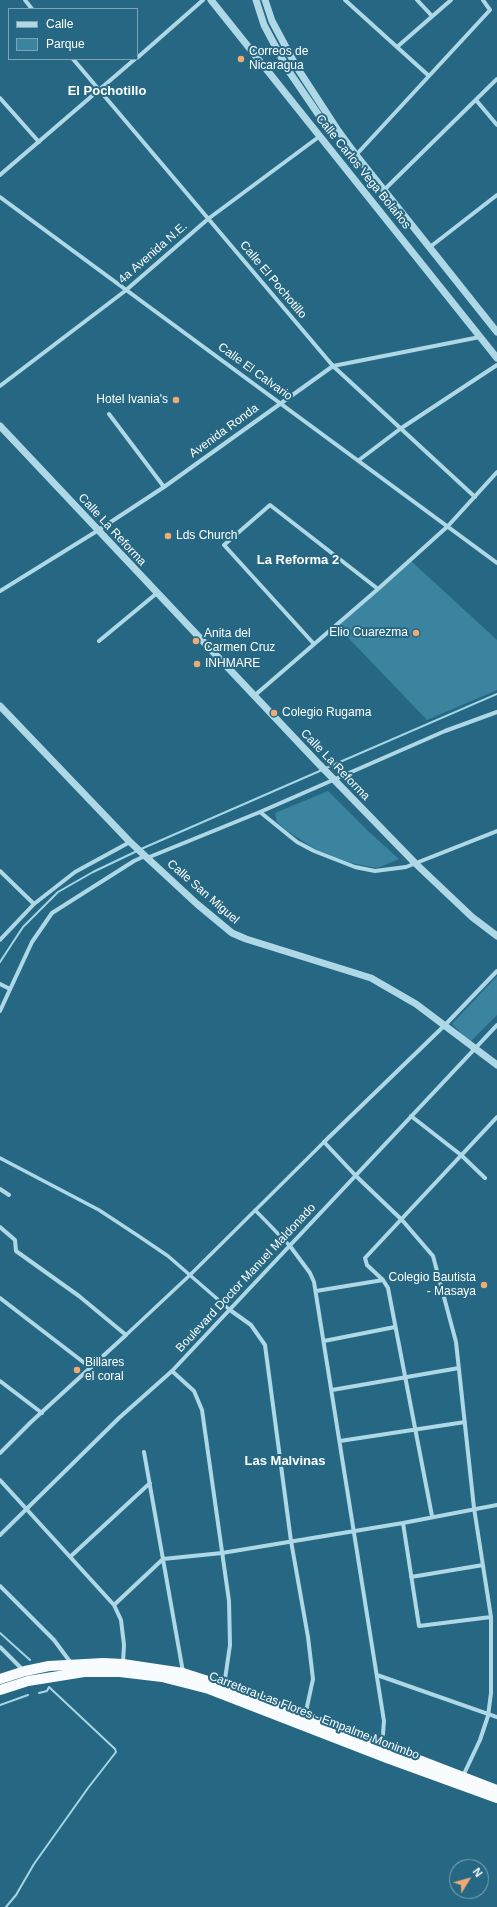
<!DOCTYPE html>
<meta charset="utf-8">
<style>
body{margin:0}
#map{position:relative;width:497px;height:1907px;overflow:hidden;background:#266883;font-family:Helvetica,sans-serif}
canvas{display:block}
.legend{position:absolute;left:8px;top:8px;width:130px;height:52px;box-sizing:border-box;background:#266883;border:1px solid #7da4b5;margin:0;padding:5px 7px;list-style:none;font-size:12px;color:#fff}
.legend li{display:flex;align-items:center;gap:8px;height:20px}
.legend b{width:20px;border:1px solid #7da4b5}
.north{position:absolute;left:449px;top:1859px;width:40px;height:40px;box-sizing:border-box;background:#266883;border:1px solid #7da4b5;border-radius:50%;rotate:53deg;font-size:11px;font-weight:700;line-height:16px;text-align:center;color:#fff}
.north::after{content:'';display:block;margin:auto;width:14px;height:18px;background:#f0aa74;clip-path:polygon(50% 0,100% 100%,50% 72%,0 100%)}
</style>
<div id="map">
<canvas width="497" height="1907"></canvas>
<ul class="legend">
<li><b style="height:5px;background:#afd8e7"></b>Calle</li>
<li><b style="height:11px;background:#3b84a0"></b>Parque</li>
</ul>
<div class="north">N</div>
</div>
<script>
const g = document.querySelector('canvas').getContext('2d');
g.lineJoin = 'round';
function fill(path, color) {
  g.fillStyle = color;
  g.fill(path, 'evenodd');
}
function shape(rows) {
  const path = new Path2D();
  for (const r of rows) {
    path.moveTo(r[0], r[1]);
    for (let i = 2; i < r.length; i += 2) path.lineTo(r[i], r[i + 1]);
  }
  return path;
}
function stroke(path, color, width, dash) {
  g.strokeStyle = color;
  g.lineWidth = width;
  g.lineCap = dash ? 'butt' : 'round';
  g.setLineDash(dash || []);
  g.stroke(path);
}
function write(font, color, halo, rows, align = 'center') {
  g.font = font + ' Helvetica,sans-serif';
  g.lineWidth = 4;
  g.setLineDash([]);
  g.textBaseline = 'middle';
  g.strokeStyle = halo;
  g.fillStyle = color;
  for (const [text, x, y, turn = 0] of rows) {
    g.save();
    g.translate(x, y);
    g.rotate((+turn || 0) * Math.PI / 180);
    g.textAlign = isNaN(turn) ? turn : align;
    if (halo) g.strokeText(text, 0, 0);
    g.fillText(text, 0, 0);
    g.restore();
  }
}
fill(shape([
 [410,560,497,640,497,690,427,720,336,625],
 [328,791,368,831,399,859,377,868,351,863,315,849,286,830,277,822,275,813],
 [497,976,497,1015,470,1042,452,1024]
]), '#3b84a0');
stroke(shape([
 [326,768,497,694],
 [141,849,322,770],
 [0,962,23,927,58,892,93,872,137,851],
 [0,1633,30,1660],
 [0,1705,28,1695],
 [6,1907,16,1895,34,1864,88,1788,116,1752,115,1749,49,1687,47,1691,39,1693]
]), '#a4d6e7', 2);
stroke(shape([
 [0,1158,99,1210,140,1237,168,1256,230,1310],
 [255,1210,290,1246],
 [126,1335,190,1275,324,1142]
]), '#afd8e7', 3.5);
stroke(shape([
 [25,0,32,9],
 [345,0,429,76],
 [417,0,432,16],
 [397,47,451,0],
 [137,58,203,0],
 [73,59,333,366,475,497],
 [0,98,39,142],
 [476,100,497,125],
 [356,155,490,10,483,0],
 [0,175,135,59],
 [384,190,497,79],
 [0,197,497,563],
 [430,247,497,195],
 [0,386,125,291,208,219,320,136],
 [109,414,164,487],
 [359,460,400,429,497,365],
 [0,591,97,531,164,487,333,366,480,337],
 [99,641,157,593],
 [314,644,224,545,270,505,378,589],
 [254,696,378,589,448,526,497,472],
 [260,812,297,842,314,851,355,867,375,871,406,867,497,831],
 [147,858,260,812,445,731,497,712],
 [0,871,34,904],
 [0,940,34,904,75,872,130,842],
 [0,984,10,989],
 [0,1011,32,942,52,913,134,861,145,856],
 [411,1116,461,1155,485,1178],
 [0,1189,9,1195],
 [0,1227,15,1240,16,1251,79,1296,126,1335,31,1422,0,1453],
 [290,1246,310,1273,314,1282,384,1721,383,1734,380,1744],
 [316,1291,383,1280],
 [0,1298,91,1368],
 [230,1310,251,1325,265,1345,291,1541,308,1637,313,1679,305,1716],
 [324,1341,395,1327],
 [172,1371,194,1391,202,1410,229,1601,230,1645,224,1686],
 [0,1381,42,1413],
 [332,1390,459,1368],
 [340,1441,465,1422],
 [144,1452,183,1672],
 [0,1480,114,1605,121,1620,124,1645,123,1663],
 [432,1516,388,1288,383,1280,367,1265,365,1258,497,1117],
 [403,1523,419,1626,491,1617],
 [0,1535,119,1418,172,1371,497,1025],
 [70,1557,150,1483],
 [411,1577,483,1565],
 [0,1586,54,1640,71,1663],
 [114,1605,163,1559,222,1553,403,1523,497,1505],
 [0,1647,24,1671],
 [377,1675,497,1717],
 [463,1776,480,1740,488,1716,491,1693,491,1617,474,1508,456,1342,433,1256,402,1220,356,1176,324,1142,445,1025,497,971]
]), '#afd8e7', 4);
stroke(shape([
 [211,0,497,358],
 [256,0,264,25,288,70,331,133],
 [265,0,272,21,296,66,337,129,356,155,497,332],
 [0,426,315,760,415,863,472,917,497,936],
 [0,706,130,842,197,904,232,933,246,939,371,978,416,1004,497,1065]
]), '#afd8e7', 7);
stroke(shape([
 [0,1679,25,1671,49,1666,103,1663,123,1664,183,1673,242,1692,497,1790],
 [0,1690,28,1681,84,1672,120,1672,162,1677,209,1689,387,1758,497,1798]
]), '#f8fcfe', 10);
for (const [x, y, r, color] of [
 [241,59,4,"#f0aa74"],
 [176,400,4,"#f0aa74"],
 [168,536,4,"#f0aa74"],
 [416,633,4,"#f0aa74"],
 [196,641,4,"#f0aa74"],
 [197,664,4,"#f0aa74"],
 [274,713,4,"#f0aa74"],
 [484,1285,4,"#f0aa74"],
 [77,1370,4,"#f0aa74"]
]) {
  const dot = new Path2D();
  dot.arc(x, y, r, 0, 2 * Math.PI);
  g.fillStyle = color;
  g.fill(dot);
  stroke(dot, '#266883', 1.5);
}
write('12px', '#fff', '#266883', [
 ["Correos de",249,52],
 ["Nicaragua",249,66],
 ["Hotel Ivania's",168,400,"right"],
 ["Lds Church",176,536],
 ["Elio Cuarezma",408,633,"right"],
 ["Anita del",204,634],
 ["Carmen Cruz",204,648],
 ["INHMARE",205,664],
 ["Colegio Rugama",282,713],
 ["Colegio Bautista",476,1278,"right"],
 ["- Masaya",476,1292,"right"],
 ["Billares",85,1363],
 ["el coral",85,1377]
], 'left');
write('12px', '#fff', '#266883', [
 ["Calle Carlos Vega Bolaños",363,172,51],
 ["4a Avenida N.E.",153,253,-41],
 ["Calle El Pochotillo",273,280,50],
 ["Calle El Calvario",255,372,36],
 ["Avenida Ronda",224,431,-36],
 ["Calle La Reforma",112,530,47],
 ["Calle La Reforma",335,765,46],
 ["Calle San Miguel",203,892,41],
 ["Boulevard Doctor Manuel Maldonado",246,1278,-47],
 ["Carretera Las Flores - Empalme Monimbo",314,1716,21]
]);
write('bold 13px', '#fff', '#266883', [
 ["El Pochotillo",107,91],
 ["La Reforma 2",298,560],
 ["Las Malvinas",285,1461]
]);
</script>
